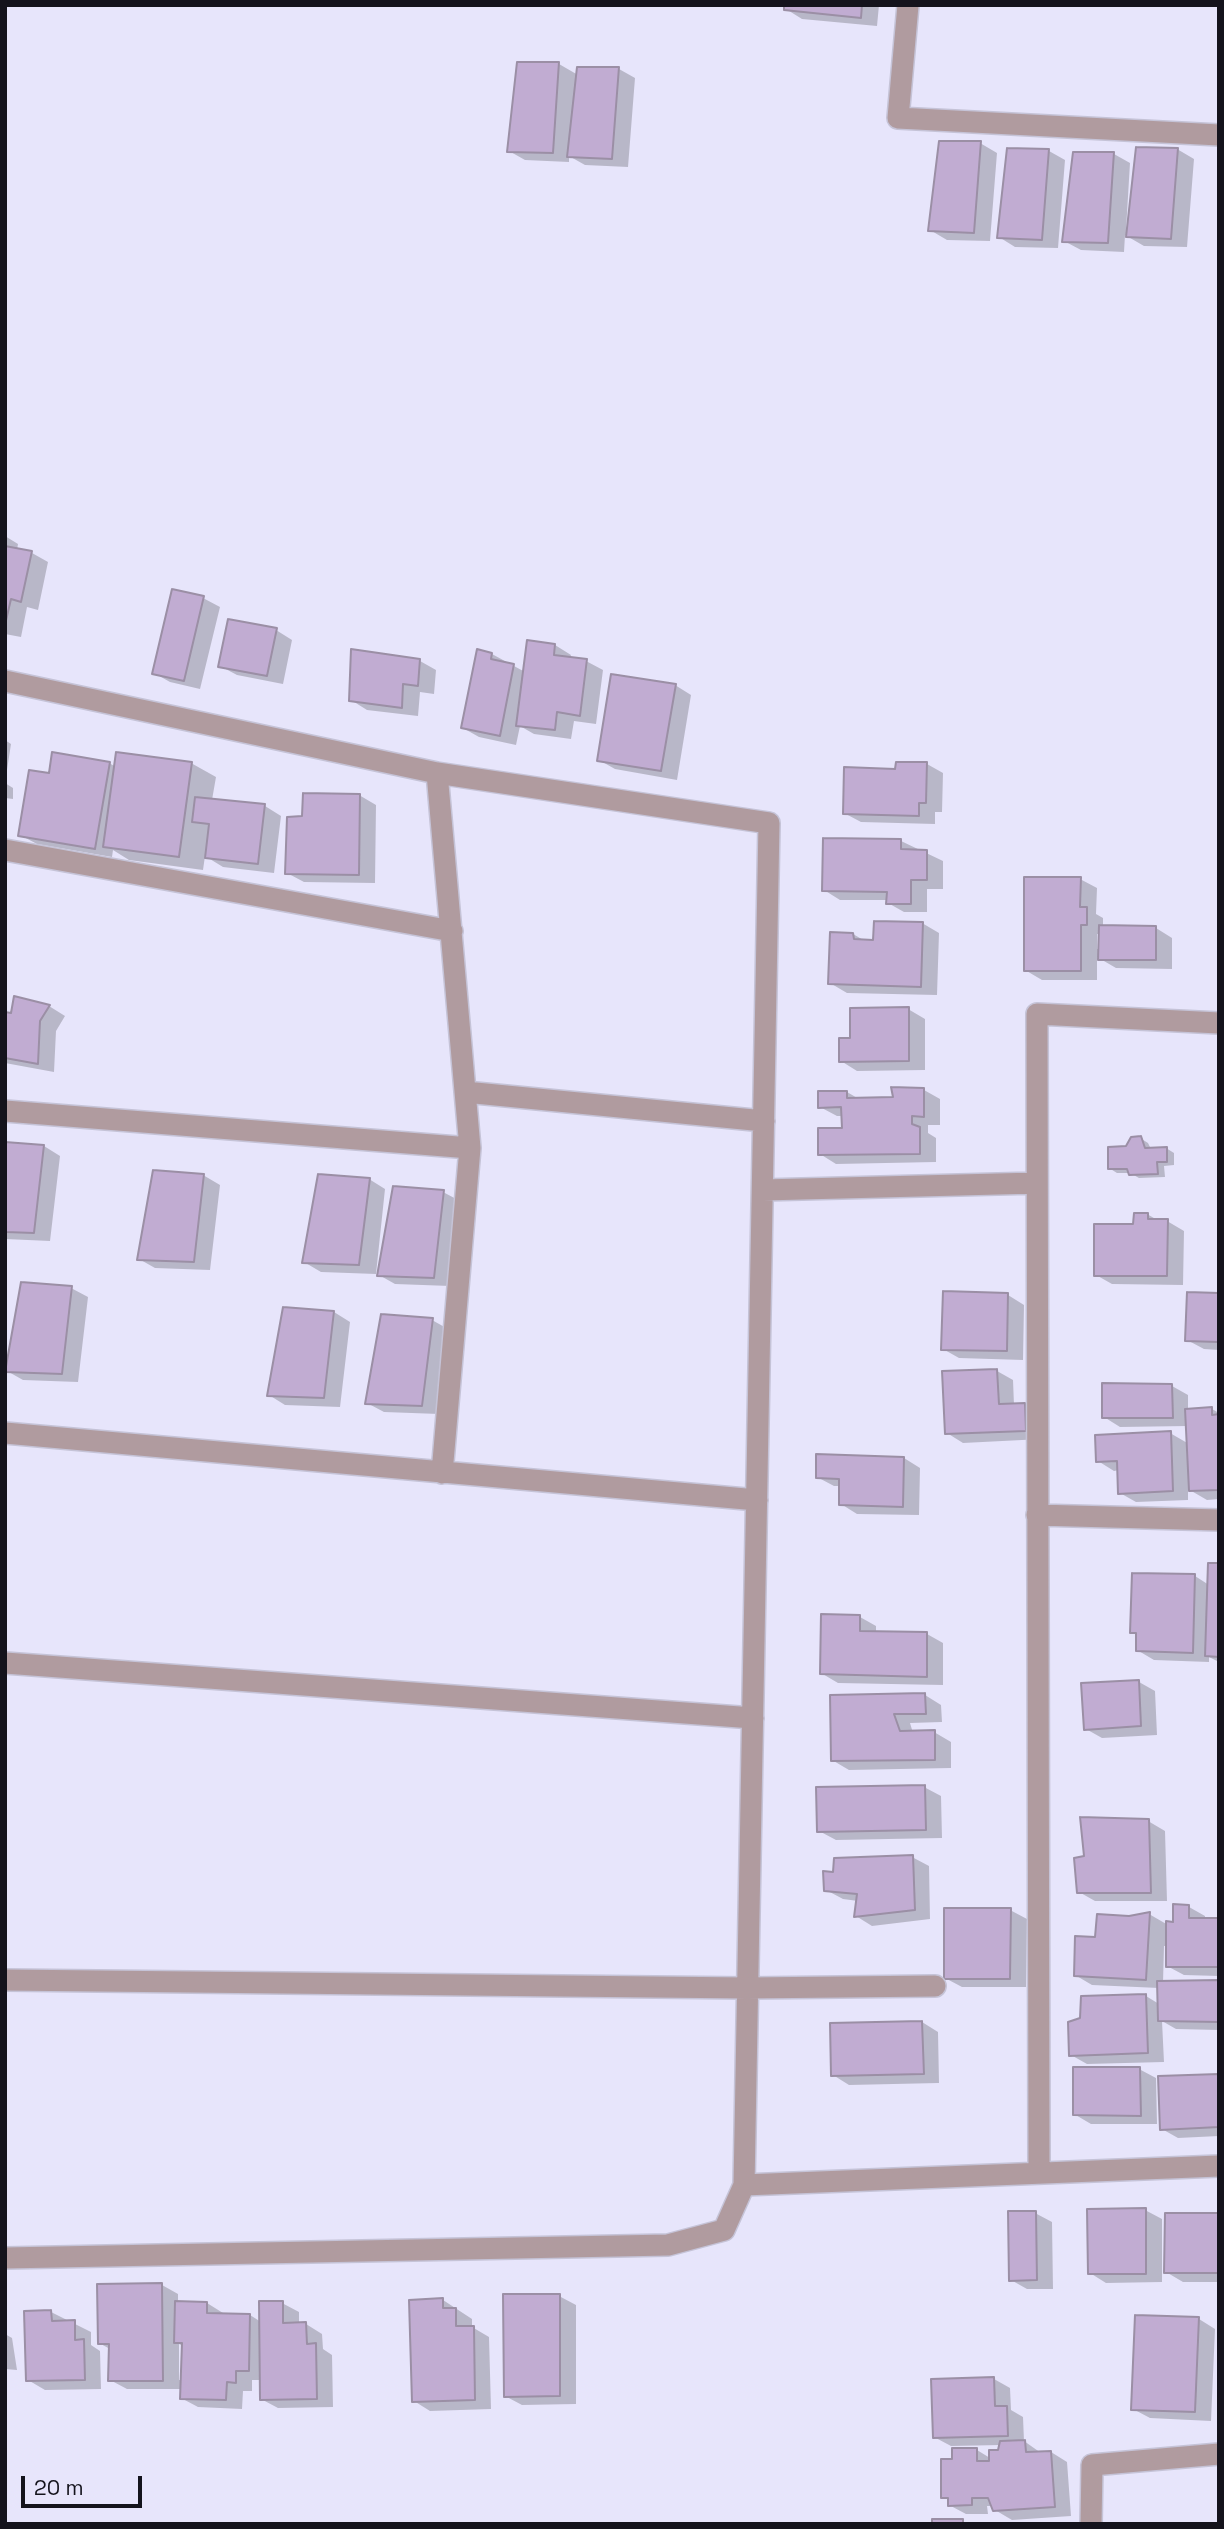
<!DOCTYPE html>
<style>
body{margin:0}
#map{position:relative;width:1224px;height:2529px;overflow:hidden;background:#e7e5fb;font-family:"Space Grotesk",sans-serif}
canvas{display:block}
.frame{position:absolute;inset:0;border:7px solid #14131c;pointer-events:none}
.scale{position:absolute;left:21px;top:2476px;width:121px;height:32px;box-sizing:border-box;border:4px solid #14131c;border-top:0;padding-left:9px;font-size:21px;line-height:24px;white-space:nowrap;color:#14131c;-webkit-text-stroke:5px #e7e5fb;paint-order:stroke}
</style>
<div id="map">
<canvas width="1224" height="2529"></canvas>
<div class="frame"></div>
<div class="scale">20 m</div>
</div>
<script>
const g = document.querySelector('canvas').getContext('2d');
g.lineJoin = 'round';
function fill(path, color) {
  g.fillStyle = color;
  g.fill(path, 'evenodd');
}
function shape(rows) {
  const path = new Path2D();
  for (const r of rows) {
    path.moveTo(r[0], r[1]);
    for (let i = 2; i < r.length; i += 2) path.lineTo(r[i], r[i + 1]);
  }
  return path;
}
function stroke(path, color, width, dash) {
  g.strokeStyle = color;
  g.lineWidth = width;
  g.lineCap = dash ? 'butt' : 'round';
  g.setLineDash(dash || []);
  g.stroke(path);
}
fill(shape([
 [786,5,879,5,877,26,802,19,786,9],
 [559,64,578,75,619,69,635,78,628,167,585,165,569,156,569,162,525,160,509,151],
 [980,143,997,153,990,241,947,240,930,230],
 [1177,149,1194,159,1187,247,1144,246,1125,235,1124,252,1081,250,1064,241,1114,154,1130,163,1126,230,1129,230],
 [1049,151,1065,160,1058,248,1015,247,999,237],
 [5,536,18,544,17,550,32,553,48,562,38,610,27,607,21,637,5,634],
 [203,598,220,607,200,689,170,682,154,673],
 [276,630,292,640,283,684,237,675,220,666],
 [555,645,571,655,570,659,586,661,603,670,596,724,574,721,571,739,534,734,520,726,516,745,479,737,463,728,492,654,525,672],
 [420,661,436,670,434,694,420,692,418,716,367,710,351,700],
 [675,685,691,695,677,780,615,769,599,760],
 [5,740,11,744,5,783,13,788,13,799,5,798],
 [109,763,116,767,191,763,216,777,212,800,265,806,281,816,274,873,223,867,205,856,203,870,129,860,113,850,112,857,37,844,20,835,50,776],
 [927,764,943,773,942,812,935,812,935,824,861,822,844,813,897,771],
 [359,795,376,805,375,883,304,882,287,873,304,818],
 [901,841,943,861,943,889,927,889,927,912,904,912,888,903,888,900,840,900,824,890],
 [1080,879,1097,888,1096,914,1103,918,1103,927,1156,928,1172,938,1172,969,1116,968,1097,957,1097,980,1042,980,1025,970],
 [1097,934,1100,934,1100,949,1097,949],
 [922,923,939,933,937,995,847,993,830,983,853,934,865,941,875,942],
 [49,1006,65,1016,56,1031,54,1072,5,1063,5,1014],
 [908,1009,925,1019,925,1070,857,1071,841,1061,852,1040],
 [924,1090,940,1099,940,1125,928,1125,928,1133,936,1138,936,1162,836,1164,820,1154,844,1130,843,1116,837,1116,820,1107,847,1092,859,1099,895,1099],
 [1140,1138,1148,1143,1151,1149,1166,1148,1174,1153,1174,1165,1164,1166,1165,1177,1139,1178,1130,1173,1117,1173,1109,1168,1127,1148],
 [5,1144,44,1146,60,1156,50,1241,5,1239],
 [203,1175,220,1185,210,1270,155,1268,139,1259],
 [369,1179,385,1189,376,1274,321,1272,304,1262],
 [443,1192,460,1201,450,1286,395,1284,379,1275],
 [1147,1214,1159,1221,1167,1221,1184,1231,1183,1285,1112,1284,1096,1275,1135,1226],
 [71,1288,88,1297,78,1382,23,1380,7,1371],
 [944,1293,1008,1295,1024,1305,1023,1360,959,1358,943,1349],
 [1219,1295,1219,1350,1204,1349,1187,1340],
 [334,1312,350,1322,340,1407,285,1405,269,1395],
 [432,1320,448,1329,439,1414,384,1412,367,1403],
 [997,1371,1013,1380,1014,1405,1025,1405,1041,1414,1042,1439,963,1443,947,1433],
 [1172,1386,1188,1395,1188,1411,1212,1409,1219,1413,1219,1499,1207,1500,1188,1489,1188,1500,1136,1502,1120,1493,1119,1470,1114,1471,1098,1461,1170,1433,1189,1444,1188,1426,1120,1427,1104,1417],
 [904,1458,920,1468,919,1515,857,1514,841,1504,841,1486,834,1486,817,1477],
 [1219,1565,1219,1662,1209,1657,1209,1662,1154,1660,1137,1650,1137,1635,1132,1632,1195,1576,1209,1585],
 [860,1617,876,1626,876,1633,927,1634,943,1643,943,1685,838,1683,821,1673],
 [1139,1682,1155,1691,1157,1735,1102,1738,1086,1729],
 [925,1695,941,1705,942,1722,910,1723,913,1733,934,1732,951,1742,951,1768,849,1770,832,1760,832,1696],
 [924,1787,941,1796,942,1838,836,1840,819,1831],
 [1148,1821,1165,1831,1167,1901,1095,1901,1079,1892],
 [912,1857,929,1866,930,1919,872,1926,856,1916,858,1901,843,1899,826,1890,834,1874],
 [1189,1907,1205,1916,1205,1919,1219,1919,1219,1976,1184,1975,1167,1966,1168,1946,1164,1946,1163,1983,1219,1981,1219,2030,1176,2029,1162,2021,1164,2062,1087,2064,1071,2055,1146,1996,1159,2004,1159,1988,1092,1985,1075,1975,1097,1939,1129,1918,1149,1914,1168,1925,1175,1924],
 [1010,1910,1027,1919,1026,1987,962,1987,945,1978],
 [922,2022,938,2032,939,2083,849,2085,833,2075],
 [1139,2069,1156,2078,1157,2124,1091,2124,1074,2114],
 [1219,2076,1219,2136,1178,2138,1162,2129],
 [1145,2210,1162,2219,1162,2282,1106,2283,1090,2273],
 [1035,2213,1052,2222,1053,2289,1027,2289,1011,2280],
 [1217,2215,1219,2282,1183,2282,1166,2272],
 [99,2285,162,2285,178,2294,178,2303,207,2303,223,2313,223,2315,250,2315,261,2322,282,2303,299,2312,299,2324,306,2324,322,2334,323,2349,332,2355,333,2407,278,2408,261,2399,261,2380,252,2380,252,2391,243,2391,242,2409,198,2407,181,2398,182,2389,127,2389,110,2380,110,2349,99,2343],
 [179,2344,183,2346,182,2380,179,2380],
 [559,2296,576,2305,576,2404,522,2405,505,2396],
 [443,2300,472,2319,472,2327,489,2337,491,2409,430,2411,414,2401],
 [51,2312,91,2332,91,2345,100,2351,101,2389,45,2390,28,2380],
 [1199,2319,1215,2329,1211,2421,1150,2418,1133,2409],
 [5,2334,12,2338,17,2370,5,2369],
 [994,2379,1010,2388,1011,2410,1023,2417,1024,2441,1041,2453,1051,2452,1067,2462,1071,2516,1012,2520,995,2510,993,2506,987,2506,988,2514,966,2514,949,2505,949,2500,943,2496,953,2461,977,2450,990,2458,999,2452,1001,2445,951,2446,934,2437]
]), '#0003');
const building = shape([
 [784,5,862,5,861,18,784,10,784,5],
 [517,62,559,62,553,153,507,152,517,62],
 [577,67,619,67,612,159,567,157,577,67],
 [939,141,981,141,974,233,928,231,939,141],
 [1136,147,1178,148,1171,239,1126,237,1136,147],
 [1007,148,1049,149,1042,240,997,238,1007,148],
 [1073,152,1114,152,1108,243,1062,242,1073,152],
 [5,546,32,551,21,602,11,599,5,625,5,546],
 [172,589,204,596,184,681,152,674,172,589],
 [228,619,277,628,267,676,218,667,228,619],
 [527,640,555,644,554,655,587,659,580,716,557,712,555,730,516,726,527,640],
 [351,649,420,659,418,686,403,684,402,708,349,701,351,649],
 [477,649,492,653,491,659,514,664,500,736,461,728,477,649],
 [611,674,676,684,661,771,597,761,611,674],
 [52,752,110,762,95,849,18,836,29,770,49,773,52,752],
 [116,752,192,762,179,857,103,847,116,752],
 [896,762,927,762,926,803,919,803,919,816,843,814,844,767,895,769,896,762],
 [303,793,360,794,359,875,285,874,287,817,302,816,303,793],
 [195,797,265,804,258,864,205,858,209,824,192,822,195,797],
 [823,838,901,839,901,849,927,850,927,880,911,880,911,904,886,904,887,892,822,891,823,838],
 [1024,877,1081,877,1080,907,1087,907,1087,925,1081,925,1081,971,1024,971,1024,877],
 [874,921,923,922,921,987,828,984,830,932,853,933,854,939,873,940,874,921],
 [1099,925,1156,926,1156,960,1098,960,1099,925],
 [14,996,50,1005,40,1021,38,1064,5,1058,5,1012,11,1013,14,996],
 [909,1007,909,1061,839,1062,839,1038,850,1038,850,1008,909,1007],
 [891,1087,924,1088,924,1117,912,1116,912,1124,920,1127,920,1154,818,1155,818,1128,842,1128,841,1107,818,1108,818,1091,847,1091,847,1098,893,1097,891,1087],
 [1141,1136,1145,1148,1167,1147,1167,1162,1157,1162,1158,1174,1129,1175,1127,1169,1108,1169,1108,1147,1126,1146,1131,1137,1141,1136],
 [5,1142,44,1145,34,1233,5,1232,5,1142],
 [153,1170,204,1174,194,1262,137,1260,153,1170],
 [318,1174,370,1178,359,1265,302,1263,318,1174],
 [393,1186,444,1190,434,1278,377,1276,393,1186],
 [1134,1213,1148,1213,1148,1219,1168,1219,1167,1276,1094,1276,1094,1224,1133,1224,1134,1213],
 [21,1282,72,1286,62,1374,5,1372,21,1282],
 [943,1291,1008,1293,1007,1351,941,1350,943,1291],
 [1187,1292,1219,1293,1219,1342,1185,1341,1187,1292],
 [283,1307,334,1311,324,1398,267,1396,283,1307],
 [381,1314,433,1318,422,1406,365,1404,381,1314],
 [997,1369,999,1404,1025,1403,1026,1431,945,1434,942,1371,997,1369],
 [1102,1383,1172,1384,1173,1418,1102,1418,1102,1383],
 [1212,1407,1212,1415,1219,1414,1219,1490,1189,1491,1185,1409,1212,1407],
 [1171,1431,1173,1491,1118,1494,1117,1461,1096,1462,1095,1435,1171,1431],
 [816,1454,904,1457,903,1507,839,1505,839,1479,816,1478,816,1454],
 [1208,1563,1219,1563,1219,1657,1205,1656,1208,1563],
 [1132,1573,1195,1574,1193,1653,1136,1651,1136,1633,1130,1633,1132,1573],
 [821,1614,860,1615,860,1631,927,1632,927,1677,820,1674,821,1614],
 [1139,1680,1141,1726,1084,1730,1081,1683,1139,1680],
 [925,1693,926,1714,894,1714,900,1731,935,1730,935,1760,831,1761,830,1695,925,1693],
 [925,1785,926,1830,817,1832,816,1787,925,1785],
 [1080,1817,1149,1819,1151,1893,1077,1893,1074,1858,1084,1856,1080,1817],
 [913,1855,915,1910,854,1917,857,1894,824,1891,823,1871,833,1872,834,1858,913,1855],
 [1173,1904,1189,1905,1189,1918,1219,1918,1219,1967,1166,1967,1166,1921,1173,1922,1173,1904],
 [944,1908,1011,1908,1010,1979,944,1979,944,1908],
 [1150,1912,1146,1980,1074,1976,1075,1936,1095,1937,1097,1914,1129,1916,1150,1912],
 [1219,1980,1219,2022,1158,2021,1157,1981,1219,1980],
 [1146,1994,1148,2053,1069,2056,1068,2022,1080,2018,1081,1996,1146,1994],
 [922,2021,924,2074,831,2076,830,2023,922,2021],
 [1073,2067,1140,2067,1141,2116,1073,2115,1073,2067],
 [1219,2074,1219,2127,1160,2130,1158,2076,1219,2074],
 [1146,2208,1146,2274,1088,2274,1087,2209,1146,2208],
 [1008,2211,1036,2211,1037,2280,1009,2281,1008,2211],
 [1165,2213,1218,2213,1218,2273,1164,2273,1165,2213],
 [162,2283,163,2381,108,2381,109,2344,98,2344,97,2284,162,2283],
 [503,2294,560,2294,560,2396,504,2397,503,2294],
 [443,2298,443,2308,456,2308,456,2326,474,2326,475,2400,412,2402,409,2300,443,2298],
 [175,2301,207,2302,207,2313,250,2314,249,2371,236,2371,236,2383,227,2382,226,2400,180,2399,182,2343,174,2343,175,2301],
 [259,2301,283,2301,283,2323,306,2322,307,2344,316,2343,317,2399,260,2400,259,2301],
 [51,2310,52,2321,75,2320,75,2340,84,2339,85,2380,26,2381,24,2311,51,2310],
 [1135,2315,1199,2317,1195,2412,1131,2410,1135,2315],
 [994,2377,995,2406,1007,2406,1008,2436,933,2438,931,2379,994,2377],
 [1025,2440,1026,2452,1051,2451,1055,2507,993,2511,988,2498,972,2498,972,2505,948,2506,948,2498,941,2498,941,2459,952,2459,952,2448,977,2448,977,2461,989,2461,989,2450,998,2450,1000,2441,1025,2440],
 [932,2519,963,2519,963,2524,932,2524,932,2519]
]);
fill(building, '#c1acd2');
stroke(building, '#9b8fa5', 2);
const minor = shape([
 [908,5,898,118,1219,135],
 [5,681,437,773,769,823,744,2185,724,2230,668,2245,5,2258],
 [437,773,470,1148,442,1473],
 [5,850,452,931],
 [465,1092,764,1121],
 [5,1111,470,1148],
 [763,1190,1037,1183],
 [5,1433,757,1500],
 [1037,1515,1219,1520],
 [5,1663,753,1718],
 [5,1980,747,1988,935,1986],
 [1039,2173,1037,1014,1219,1023],
 [744,2185,1219,2166],
 [1091,2524,1092,2465,1219,2454]
]);
stroke(minor, '#c5c3d7', 24);
stroke(minor, '#b09b9f', 21);
</script>
